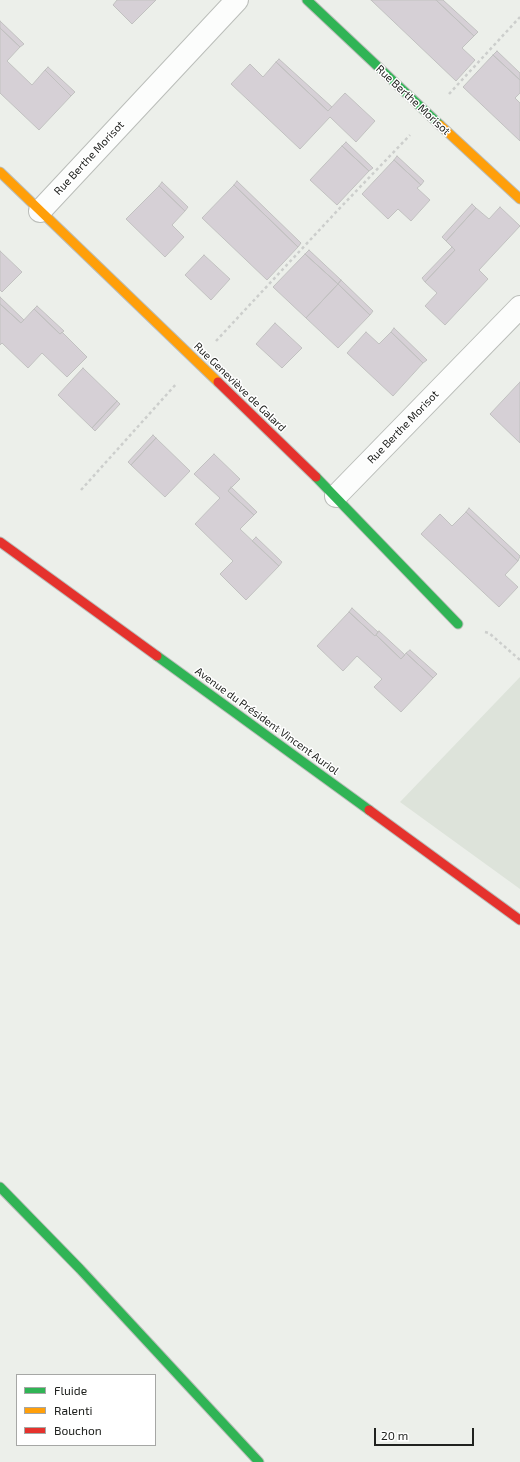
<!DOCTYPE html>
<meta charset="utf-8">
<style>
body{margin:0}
#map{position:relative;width:520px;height:1462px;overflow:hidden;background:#ecefea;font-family:"Exo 2",sans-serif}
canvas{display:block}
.legend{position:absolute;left:16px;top:1374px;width:140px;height:72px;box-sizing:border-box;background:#fff;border:1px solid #a6a7a5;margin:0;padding:5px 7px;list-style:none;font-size:12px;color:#20221f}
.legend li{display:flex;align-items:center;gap:8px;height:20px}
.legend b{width:20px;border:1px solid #a6a7a5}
.scale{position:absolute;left:374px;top:1428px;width:100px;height:18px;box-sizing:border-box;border:2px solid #20221f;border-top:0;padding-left:5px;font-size:12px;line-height:14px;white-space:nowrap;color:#20221f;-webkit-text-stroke:3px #fff;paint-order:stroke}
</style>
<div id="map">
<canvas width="520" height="1462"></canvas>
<ul class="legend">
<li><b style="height:5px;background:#30b455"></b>Fluide</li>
<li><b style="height:5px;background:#ff9f0a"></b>Ralenti</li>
<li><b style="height:5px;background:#e5322d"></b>Bouchon</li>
</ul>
<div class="scale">20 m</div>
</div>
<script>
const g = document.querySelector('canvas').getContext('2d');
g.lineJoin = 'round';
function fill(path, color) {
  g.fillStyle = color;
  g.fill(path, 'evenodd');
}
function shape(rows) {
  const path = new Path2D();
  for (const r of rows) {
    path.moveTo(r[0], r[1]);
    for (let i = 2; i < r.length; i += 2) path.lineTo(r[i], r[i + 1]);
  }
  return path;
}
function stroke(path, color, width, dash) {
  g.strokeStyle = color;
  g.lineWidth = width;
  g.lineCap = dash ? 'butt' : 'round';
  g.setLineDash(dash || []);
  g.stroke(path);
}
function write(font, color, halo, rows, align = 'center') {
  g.font = font + ' "Exo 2",sans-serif';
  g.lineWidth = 3;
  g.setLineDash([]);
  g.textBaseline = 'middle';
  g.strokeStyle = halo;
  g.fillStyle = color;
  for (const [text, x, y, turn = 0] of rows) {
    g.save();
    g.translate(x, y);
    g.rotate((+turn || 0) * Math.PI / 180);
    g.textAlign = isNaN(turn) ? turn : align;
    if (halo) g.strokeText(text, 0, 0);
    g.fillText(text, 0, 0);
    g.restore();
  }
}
fill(shape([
 [520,677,520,889,400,802]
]), '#dde3da');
const building = shape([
 [117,0,156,0,132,24,113,5,117,0],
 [371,0,436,0,474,36,462,48,475,60,456,81,371,0],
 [436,0,443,0,478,32,474,36,436,0],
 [0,21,24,44,20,47,0,28,0,21],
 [0,28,20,47,7,61,32,85,45,70,71,96,39,130,0,93,0,28],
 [497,51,520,73,520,80,493,55,497,51],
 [493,55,520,80,520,93,515,98,520,103,520,141,463,87,493,55],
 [279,59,332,107,328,111,276,62,279,59],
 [276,62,328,111,345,93,375,121,356,142,330,117,300,149,231,84,250,64,263,77,276,62],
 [48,67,75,92,71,96,45,70,48,67],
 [346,142,373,168,369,171,342,146,346,142],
 [342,146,369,171,337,205,310,180,342,146],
 [397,156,424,181,421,185,394,160,397,156],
 [394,160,421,185,417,188,430,200,411,221,398,209,388,219,362,194,394,160],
 [237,181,301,243,298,247,234,185,237,181],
 [162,182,188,207,185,211,159,186,162,182],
 [234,185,298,247,267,280,202,218,234,185],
 [159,186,185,211,172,225,184,237,165,257,126,219,159,186],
 [472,204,476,208,446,241,442,237,472,204],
 [500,207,520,226,479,270,488,279,445,325,425,306,437,293,425,282,455,250,446,241,476,208,489,219,500,207],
 [452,247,455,250,425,282,422,278,452,247],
 [309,250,341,280,338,284,305,254,309,250],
 [0,251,22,272,2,292,0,290,0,251],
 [305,254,338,284,306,318,273,287,305,254],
 [204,255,230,279,211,300,185,275,204,255],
 [341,280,373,311,370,315,338,284,341,280],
 [338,284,370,315,338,348,306,318,338,284],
 [0,297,24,320,21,323,0,304,0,297],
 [0,304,21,323,34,309,60,334,62,332,87,357,67,377,42,353,28,368,2,343,0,345,0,304],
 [37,306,64,331,60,334,34,309,37,306],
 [275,323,302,348,282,368,256,344,275,323],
 [394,328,427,360,423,363,391,332,394,328],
 [366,332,379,344,391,332,423,363,393,396,347,353,366,332],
 [83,368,117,401,92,428,58,395,83,368],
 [520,382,520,443,490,414,520,382],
 [117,401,120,404,95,431,92,428,117,401],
 [153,435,156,438,131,465,128,462,153,435],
 [156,438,190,471,165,497,131,465,156,438],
 [214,454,240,479,228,491,254,515,240,529,279,566,246,600,220,574,233,561,195,524,220,498,194,474,214,454],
 [231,487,257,512,254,515,228,491,231,487],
 [469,508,520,556,518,561,466,512,469,508],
 [466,512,518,561,505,575,518,587,499,607,421,534,440,514,452,526,466,512],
 [256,537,282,562,279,566,252,541,256,537],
 [352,608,378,632,375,636,349,612,352,608],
 [349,612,375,636,376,635,401,659,406,653,433,678,401,712,374,687,382,679,357,656,343,671,317,646,349,612],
 [379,631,405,655,401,659,376,635,379,631],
 [410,650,437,674,433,678,406,653,410,650]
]);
fill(building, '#d6d0d6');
stroke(building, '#c1c1c0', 1);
const street = shape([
 [40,211,237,0],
 [336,496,520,307]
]);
const fast = shape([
 [307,0,440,125],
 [316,477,458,624],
 [157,656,369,810],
 [0,1187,80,1269,259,1462]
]);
const slow = shape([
 [440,125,520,199],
 [0,172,218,382]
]);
const jam = shape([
 [218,382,316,477],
 [0,542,157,656],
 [369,810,520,920]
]);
stroke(street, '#babdb9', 24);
stroke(fast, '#babdb9', 11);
stroke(slow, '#babdb9', 11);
stroke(jam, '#babdb9', 11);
stroke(shape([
 [449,94,520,17],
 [216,341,338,210,410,135],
 [81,490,177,383],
 [485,632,489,633,520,660]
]), '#cccecc', 2.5, [3, 3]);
stroke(street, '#fcfdfc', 22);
stroke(fast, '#30b455', 9);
stroke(slow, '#ff9f0a', 9);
stroke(jam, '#e5322d', 9);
write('11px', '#20221f', '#fff', [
 ["Rue Berthe Morisot",413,100,43],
 ["Rue Berthe Morisot",89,158,-47],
 ["Rue Geneviève de Galard",240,387,44],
 ["Rue Berthe Morisot",403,427,-46],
 ["Avenue du Président Vincent Auriol",267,721,36]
]);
</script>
